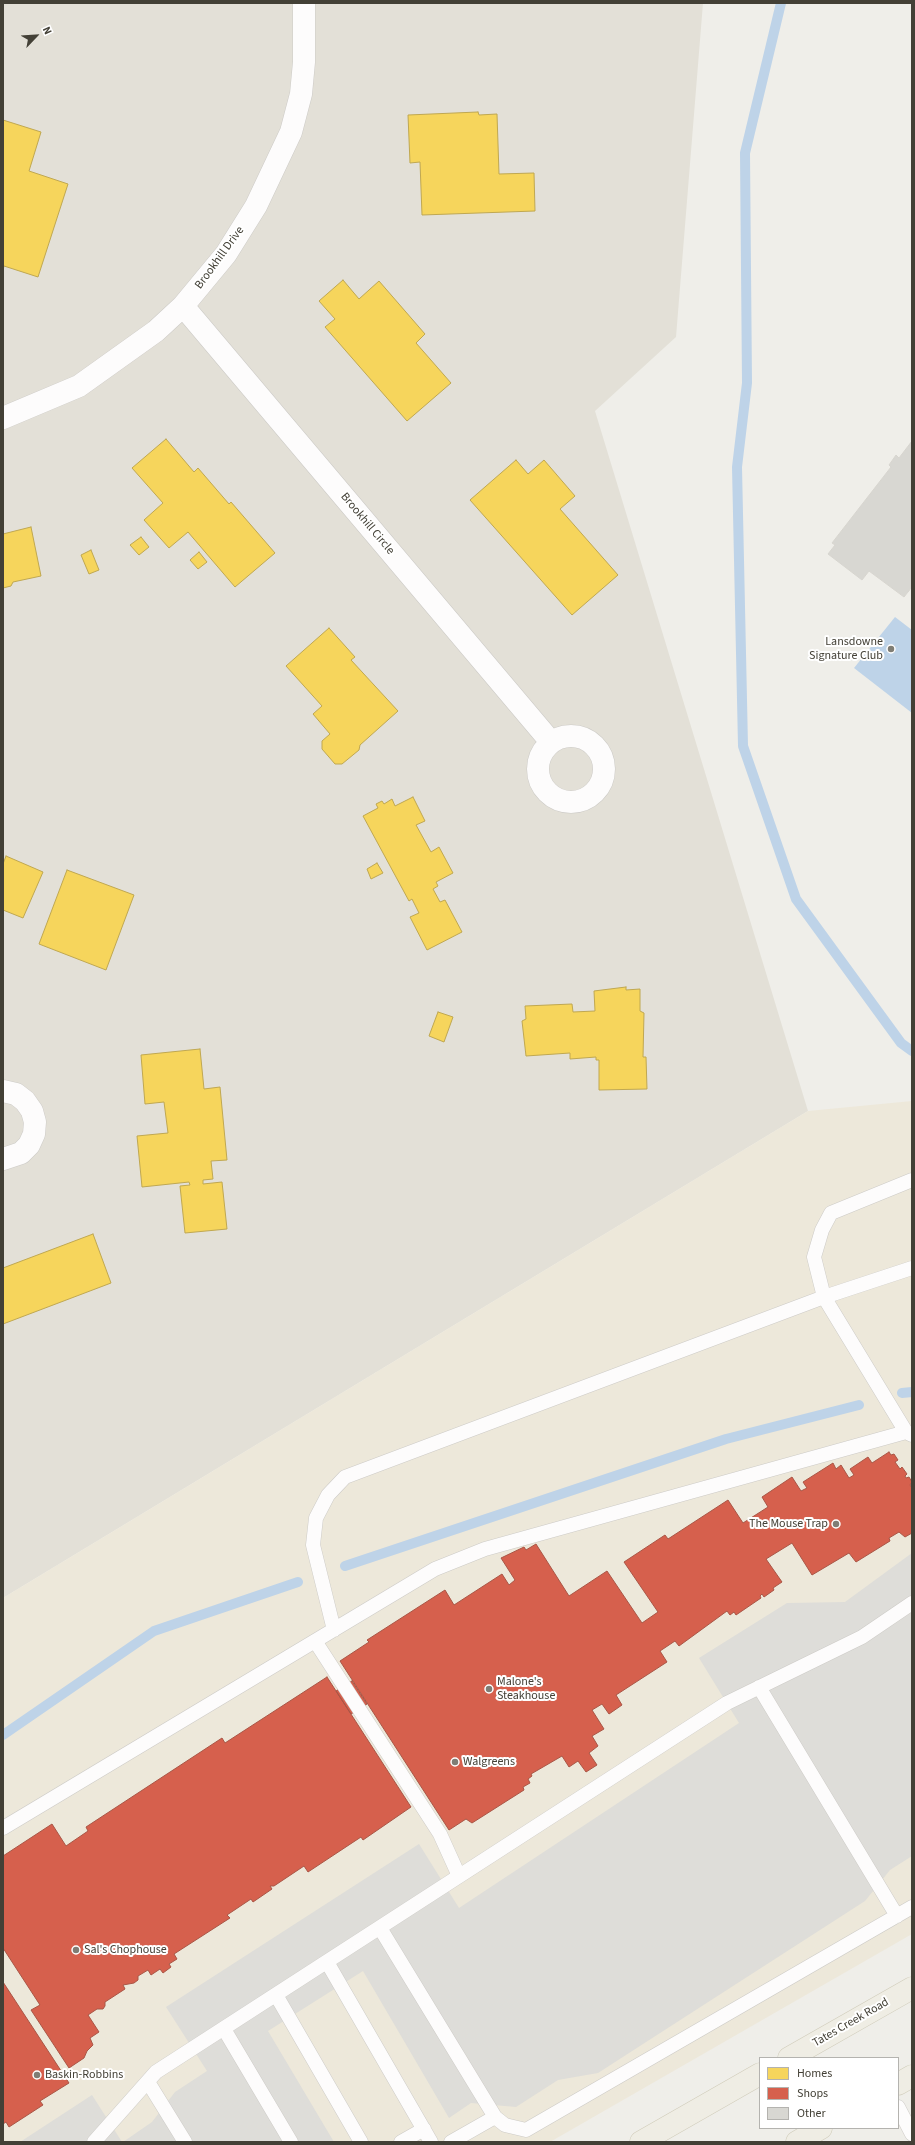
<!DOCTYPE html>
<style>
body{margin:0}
#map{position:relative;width:915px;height:2145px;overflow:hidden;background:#efeee9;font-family:"Source Sans 3",sans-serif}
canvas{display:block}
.frame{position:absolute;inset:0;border:4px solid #434036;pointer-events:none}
.legend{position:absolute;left:759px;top:2057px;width:140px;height:72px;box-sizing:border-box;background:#fff;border:1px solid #b4b3af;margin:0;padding:5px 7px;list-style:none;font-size:12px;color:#434036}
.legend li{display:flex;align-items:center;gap:8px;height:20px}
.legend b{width:20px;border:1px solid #b4b3af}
.north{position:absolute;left:16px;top:16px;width:40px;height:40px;-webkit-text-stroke:3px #fff;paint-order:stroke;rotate:65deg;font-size:11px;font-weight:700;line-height:16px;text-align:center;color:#434036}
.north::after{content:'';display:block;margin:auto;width:14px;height:18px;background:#434036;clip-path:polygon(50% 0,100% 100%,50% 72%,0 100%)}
</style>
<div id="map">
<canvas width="915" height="2145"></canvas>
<div class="frame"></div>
<ul class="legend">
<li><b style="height:11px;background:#f6d55c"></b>Homes</li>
<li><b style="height:11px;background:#d6604d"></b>Shops</li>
<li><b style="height:11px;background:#d8d7d2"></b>Other</li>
</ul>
<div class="north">N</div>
</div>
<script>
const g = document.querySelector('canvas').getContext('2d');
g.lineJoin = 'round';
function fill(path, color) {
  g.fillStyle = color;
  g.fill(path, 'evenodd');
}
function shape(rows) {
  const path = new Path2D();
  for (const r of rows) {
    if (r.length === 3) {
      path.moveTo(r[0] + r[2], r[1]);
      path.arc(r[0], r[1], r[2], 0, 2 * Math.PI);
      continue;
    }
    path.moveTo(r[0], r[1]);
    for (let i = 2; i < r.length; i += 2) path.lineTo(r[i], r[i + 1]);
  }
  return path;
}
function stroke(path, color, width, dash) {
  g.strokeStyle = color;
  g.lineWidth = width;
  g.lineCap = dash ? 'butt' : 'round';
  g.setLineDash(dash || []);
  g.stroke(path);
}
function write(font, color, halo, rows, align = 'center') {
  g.font = font + ' "Source Sans 3",sans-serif';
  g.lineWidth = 4;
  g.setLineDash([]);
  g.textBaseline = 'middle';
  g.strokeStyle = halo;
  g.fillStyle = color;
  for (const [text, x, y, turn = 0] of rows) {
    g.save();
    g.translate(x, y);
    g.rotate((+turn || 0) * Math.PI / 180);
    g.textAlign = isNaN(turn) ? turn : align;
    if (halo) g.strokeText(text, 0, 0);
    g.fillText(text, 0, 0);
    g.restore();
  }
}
fill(shape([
 [3,3,703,3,676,337,595,411,808,1111,3,1598]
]), '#e3e0d7');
fill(shape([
 [912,1101,912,1934,550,2142,3,2142,3,1598,808,1111]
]), '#ede8da');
fill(shape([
 [912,1553,912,1856,890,1870,865,1901,598,2073,558,2080,516,2107,471,2103,449,2118,363,1971,268,2031,334,2142,123,2142,152,2122,175,2092,207,2071,166,2007,419,1844,459,1908,739,1723,699,1658,787,1603,845,1602],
 [92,2095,122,2142,20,2142]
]), '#deddd9');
fill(shape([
 [895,617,912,630,912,713,854,668]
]), '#bed3e8');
const homes = shape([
 [478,112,479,115,497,114,499,174,534,173,535,211,422,215,420,162,410,163,408,115,478,112],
 [3,120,41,132,29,171,68,184,38,277,4,266,3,270,3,120],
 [343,280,359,299,379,281,425,334,416,343,451,383,407,421,325,327,335,319,319,301,343,280],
 [166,439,194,472,198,468,229,504,231,502,275,553,235,587,188,532,169,548,144,520,163,503,132,468,166,439],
 [516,460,528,474,544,460,575,496,560,509,618,575,572,615,470,500,516,460],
 [31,527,41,576,13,582,11,586,3,588,3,534,31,527],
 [141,537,149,547,139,555,130,545,141,537],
 [91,550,99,570,89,574,81,555,91,550],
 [199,552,207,562,198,569,190,560,199,552],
 [329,628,355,657,351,660,398,711,360,745,359,750,342,764,335,764,322,749,322,741,330,734,313,714,322,706,286,666,329,628],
 [413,797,425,821,416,825,431,852,439,847,453,873,436,882,438,886,433,889,440,902,445,900,462,932,427,950,410,917,419,913,412,899,409,901,363,816,378,808,376,804,382,801,384,804,392,799,395,806,413,797],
 [6,856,43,872,23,918,3,910,3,864,6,856],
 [377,863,383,873,371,879,367,869,377,863],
 [67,870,134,895,106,970,39,944,67,870],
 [626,987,626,990,640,989,640,1011,644,1013,643,1057,646,1057,647,1089,599,1090,599,1060,596,1060,596,1057,570,1059,570,1053,526,1056,522,1021,526,1019,525,1006,572,1004,573,1012,595,1011,594,991,626,987],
 [438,1012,453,1017,444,1042,429,1036,438,1012],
 [200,1049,204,1089,220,1087,227,1160,211,1161,213,1179,203,1180,203,1184,222,1182,227,1229,185,1233,180,1186,190,1185,189,1182,142,1187,137,1136,168,1133,164,1102,145,1104,141,1055,200,1049],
 [93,1234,111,1283,3,1324,3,1268,93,1234]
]);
fill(homes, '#f6d55c');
stroke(homes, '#c0a851', 1);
const shops = shape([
 [889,1452,891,1455,894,1454,898,1460,895,1462,900,1469,902,1467,907,1474,905,1476,906,1478,909,1477,912,1482,910,1485,912,1488,912,1533,905,1537,899,1532,889,1538,890,1541,856,1562,849,1553,812,1575,792,1543,766,1559,782,1582,773,1588,774,1590,764,1597,762,1594,760,1596,761,1598,736,1615,734,1612,730,1615,727,1611,679,1646,675,1641,660,1651,667,1662,616,1695,622,1705,609,1714,602,1704,592,1710,604,1729,592,1736,598,1746,589,1753,597,1765,586,1772,578,1761,569,1767,562,1756,531,1774,532,1776,528,1779,530,1783,523,1787,524,1790,472,1823,466,1819,449,1830,340,1661,369,1642,367,1640,445,1590,454,1605,502,1574,509,1585,515,1580,501,1558,524,1547,526,1550,536,1544,569,1596,607,1571,642,1623,658,1612,624,1562,665,1535,668,1539,728,1500,743,1523,768,1507,762,1497,792,1477,801,1491,807,1488,803,1482,833,1463,836,1469,841,1465,849,1478,854,1475,850,1469,868,1457,872,1463,889,1452],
 [327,1677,411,1807,363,1840,361,1837,308,1872,304,1866,274,1886,270,1886,272,1889,253,1902,251,1899,227,1915,230,1918,174,1954,177,1959,169,1964,171,1967,163,1973,160,1969,151,1975,148,1970,138,1976,138,1980,134,1983,123,1985,125,1989,105,2002,105,2006,103,2009,97,2009,88,2015,99,2032,90,2038,93,2045,87,2051,84,2058,69,2068,31,2010,40,2005,3,1948,3,1856,52,1824,66,1846,88,1831,86,1827,222,1738,225,1743,327,1677],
 [352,1681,367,1704,351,1714,336,1691,352,1681],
 [3,1982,69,2083,40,2101,43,2105,9,2127,6,2122,3,2124,3,1982]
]);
fill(shops, '#d6604d');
stroke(shops, '#aa5646', 1);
stroke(shape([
 [781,3,745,153,747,383,737,467,743,746,796,899,901,1043,912,1051],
 [902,1393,912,1392],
 [345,1566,726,1439,859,1405],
 [3,1735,154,1631,298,1582]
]), '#bed3e8', 10);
const building = shape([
 [912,441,912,587,904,597,869,571,862,580,828,554,835,545,832,543,891,467,889,465,896,455,899,458,912,441]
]);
fill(building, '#d8d7d2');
stroke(building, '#d7d5cf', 1);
const service = shape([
 [906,1432,824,1297,814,1257,822,1230,831,1213,912,1180],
 [334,1630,313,1545,316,1518,328,1495,345,1477,824,1297,912,1268],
 [315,1641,440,1834,459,1876],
 [759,1687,897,1916],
 [3,1828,435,1569,485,1549,906,1432,912,1435],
 [380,1928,495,2117,505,2125,526,2130,912,1907],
 [327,1962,431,2142],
 [276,1995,361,2142],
 [224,2029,291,2142],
 [148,2082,185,2142],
 [898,2107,912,2134],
 [94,2142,156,2072,727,1703,862,1637,912,1603],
 [401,2142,424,2129],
 [451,2142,495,2117]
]);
const minor = shape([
 [183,306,551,742],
 [3,418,79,386,156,331,183,306,226,254,256,206,291,132,301,94,304,62,304,3],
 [571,769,33],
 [3,1091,16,1094,25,1101,32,1111,35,1122,34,1134,29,1145,21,1153,3,1159]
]);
const primary = shape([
 [789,2058,912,1988],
 [898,2084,912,2076],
 [641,2142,760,2074],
 [797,2142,821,2128]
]);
stroke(service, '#cdcbc7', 15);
stroke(minor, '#cdcbc7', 23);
stroke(primary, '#cfcbb9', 23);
stroke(service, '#fdfcfc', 14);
stroke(minor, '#fdfcfc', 22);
stroke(primary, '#efede4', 22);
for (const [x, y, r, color] of [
 [891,649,4,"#7f7d75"],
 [836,1524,4,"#7f7d75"],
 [489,1689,4,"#7f7d75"],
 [455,1762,4,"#7f7d75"],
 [76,1950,4,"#7f7d75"],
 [37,2075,4,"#7f7d75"]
]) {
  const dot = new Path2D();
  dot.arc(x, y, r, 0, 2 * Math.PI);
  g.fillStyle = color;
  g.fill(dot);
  stroke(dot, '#fff', 1.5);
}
write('12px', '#434036', '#fff', [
 ["Brookhill Drive",220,258,-54],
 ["Brookhill Circle",367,524,50],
 ["Tates Creek Road",851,2023,-30]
]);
write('12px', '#434036', '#fff', [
 ["Lansdowne",883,642,"right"],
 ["Signature Club",883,656,"right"],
 ["The Mouse Trap",828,1524,"right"],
 ["Malone's",497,1682],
 ["Steakhouse",497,1696],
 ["Walgreens",463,1762],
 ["Sal's Chophouse",84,1950],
 ["Baskin-Robbins",45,2075]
], 'left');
</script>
